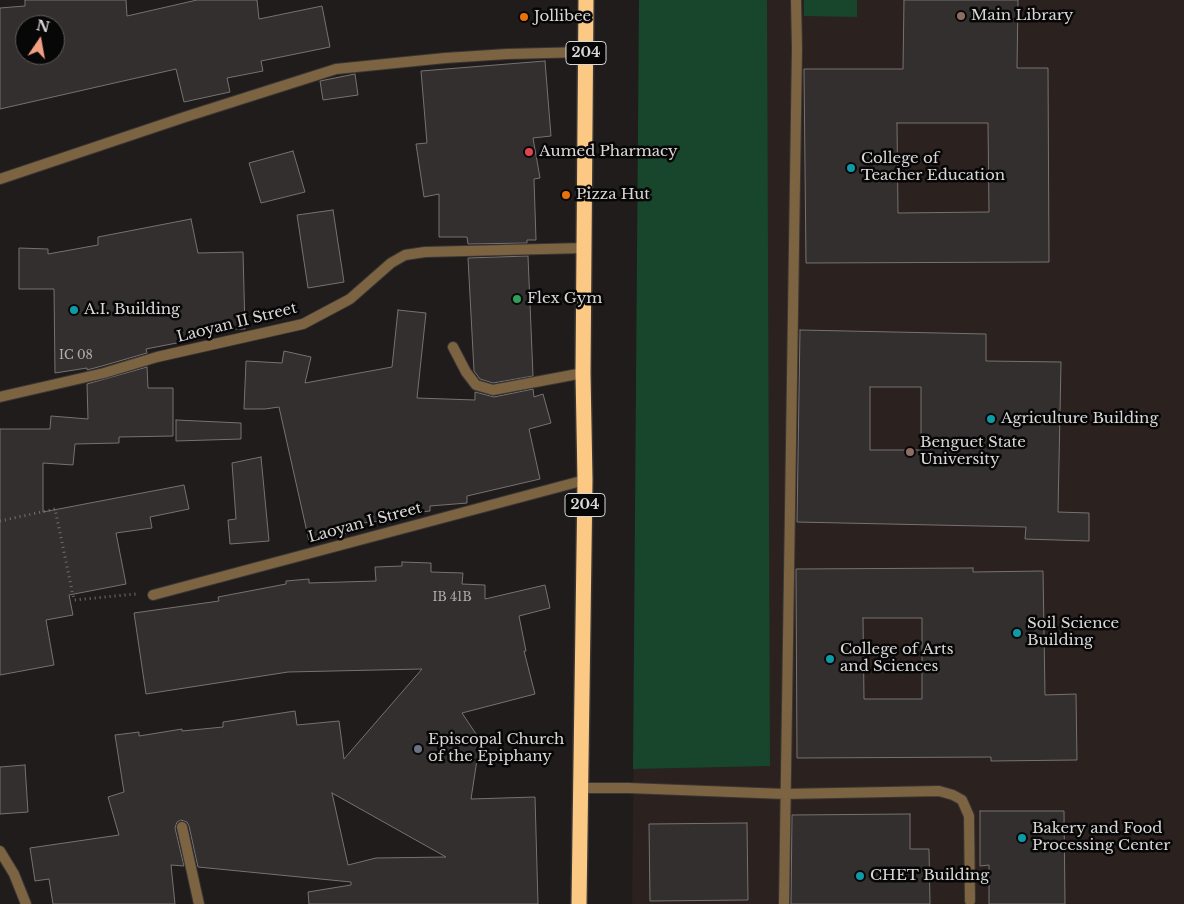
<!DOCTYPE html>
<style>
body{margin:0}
#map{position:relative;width:1184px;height:904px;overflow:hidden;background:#1f1c1b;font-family:"Libre Baskerville",serif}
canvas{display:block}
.north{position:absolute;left:15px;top:15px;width:50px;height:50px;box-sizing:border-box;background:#080707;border:1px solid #5c5a5a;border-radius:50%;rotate:12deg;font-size:14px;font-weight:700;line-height:20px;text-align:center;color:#dad7d7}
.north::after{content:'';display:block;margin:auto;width:18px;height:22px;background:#f39f85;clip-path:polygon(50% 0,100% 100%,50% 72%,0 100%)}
</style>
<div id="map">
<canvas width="1184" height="904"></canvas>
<div class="north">N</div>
</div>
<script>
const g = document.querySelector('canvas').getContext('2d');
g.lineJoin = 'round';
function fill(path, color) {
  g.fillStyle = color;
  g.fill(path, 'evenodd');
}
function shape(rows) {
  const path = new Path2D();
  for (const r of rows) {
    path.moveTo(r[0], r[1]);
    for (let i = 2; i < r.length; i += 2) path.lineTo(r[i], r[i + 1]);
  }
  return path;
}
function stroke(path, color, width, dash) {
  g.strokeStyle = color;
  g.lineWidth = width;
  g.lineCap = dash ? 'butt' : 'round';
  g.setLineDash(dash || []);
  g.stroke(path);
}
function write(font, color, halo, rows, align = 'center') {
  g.font = font + ' "Libre Baskerville",serif';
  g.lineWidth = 5;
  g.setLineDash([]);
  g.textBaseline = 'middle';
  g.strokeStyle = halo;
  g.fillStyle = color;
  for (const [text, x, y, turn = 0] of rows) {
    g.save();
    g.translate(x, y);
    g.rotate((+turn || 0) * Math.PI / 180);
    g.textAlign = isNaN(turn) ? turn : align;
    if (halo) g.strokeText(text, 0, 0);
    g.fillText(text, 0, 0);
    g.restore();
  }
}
fill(shape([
 [642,0,1184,0,1184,904,632,904]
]), '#2b211e');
fill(shape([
 [639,0,767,0,770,766,633,769],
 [804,0,857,0,857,17,804,16]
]), '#17462c');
const building = shape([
 [25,0,126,0,127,16,197,0,257,0,259,19,322,6,330,47,261,61,263,71,227,78,230,92,184,102,176,69,0,109,0,8,25,6,25,0],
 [25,25,55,25,55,55,25,55,25,25],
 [904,0,1018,0,1017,68,1048,68,1049,262,806,263,804,69,903,69,904,0],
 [897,123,988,123,989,212,898,213,897,123],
 [545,61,551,136,533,138,540,178,534,179,536,240,527,240,527,243,468,244,467,237,439,237,439,194,424,197,416,144,427,143,421,71,545,61],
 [355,74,358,95,323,100,320,81,355,74],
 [293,151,305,192,261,203,249,163,293,151],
 [333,210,344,282,308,288,297,215,333,210],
 [191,219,198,253,243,252,245,329,196,330,197,339,146,349,147,353,102,366,87,370,87,368,55,373,54,289,19,289,19,248,48,249,48,254,98,245,98,237,191,219],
 [528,256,533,376,493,383,480,379,474,371,468,258,528,256],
 [398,310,426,313,417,398,475,400,475,392,494,397,533,389,534,397,543,394,551,423,529,429,540,479,467,496,467,503,430,506,430,511,393,515,394,519,347,525,348,533,309,541,279,407,265,409,244,409,246,361,282,363,284,351,311,357,305,383,392,367,398,310],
 [800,330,986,334,986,361,1061,362,1058,512,1089,513,1089,541,1025,539,1026,527,797,522,800,330],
 [870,387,921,387,921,450,870,450,870,387],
 [147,367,148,388,173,388,173,436,119,437,119,443,75,444,73,465,43,463,43,512,184,485,189,509,150,517,152,528,116,533,126,584,69,595,73,615,46,620,54,665,0,675,0,429,50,429,51,416,88,419,87,384,147,367],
 [176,420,241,423,241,439,176,441,176,420],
 [261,457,269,541,230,544,228,520,236,519,232,463,261,457],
 [402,562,431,563,431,572,463,573,462,584,485,585,485,599,545,585,550,608,519,616,526,651,524,651,535,694,462,713,480,740,471,799,535,797,538,904,309,904,308,892,351,885,351,882,198,867,189,826,187,822,181,820,177,822,175,828,184,866,171,865,175,904,53,904,49,879,35,881,30,848,119,835,108,797,124,792,115,735,139,732,139,736,182,729,182,731,223,727,223,722,295,711,297,725,339,721,344,759,422,669,288,672,146,694,134,613,219,601,218,597,286,584,286,581,309,579,309,583,376,581,375,567,402,566,402,562],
 [332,793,446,857,376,858,348,865,332,793],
 [973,568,973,572,1043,571,1045,695,1076,694,1077,760,991,761,991,757,797,758,796,569,973,568],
 [863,618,922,618,922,699,864,699,863,618],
 [25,765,28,812,0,814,0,767,25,765],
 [980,811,1064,811,1065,904,989,904,989,865,980,866,980,811],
 [910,814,910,849,929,849,930,904,791,904,792,815,910,814],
 [747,823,748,900,650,901,649,824,747,823]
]);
fill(building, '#332f2f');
stroke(building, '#777272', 1);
const lane = shape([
 [0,179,185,117,336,69,445,58,507,54,586,52],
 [453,347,466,372,476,385,493,390,583,373],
 [581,788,628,788,785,794,939,791,953,795,962,800,969,816,970,901],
 [784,904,797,48,796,0]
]);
const street = shape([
 [0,397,104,373,157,357,303,324,350,299,391,263,405,255,425,252,584,248],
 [153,595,585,480],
 [182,827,199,904],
 [0,851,14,874,26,904]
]);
const highway = shape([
 [579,904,585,480,583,373,586,0]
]);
stroke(lane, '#393635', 12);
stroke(street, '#393635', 12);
stroke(highway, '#393635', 18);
stroke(shape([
 [0,521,55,509,74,600,136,594]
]), '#716e6d', 3, [1, 4]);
stroke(lane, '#7c6341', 10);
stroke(street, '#7c6341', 10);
stroke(highway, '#fbc984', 15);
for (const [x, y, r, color] of [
 [961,16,5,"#8d6e63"],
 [524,17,5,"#e8710a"],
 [529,152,5,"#e0444e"],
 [851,168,5,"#0f9aa8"],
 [566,195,5,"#e8710a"],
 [517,299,5,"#2e9e5b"],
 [74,310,5,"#0f9aa8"],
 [991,419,5,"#0f9aa8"],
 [910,452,5,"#8d6e63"],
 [1017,633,5,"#0f9aa8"],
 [830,659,5,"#0f9aa8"],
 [418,749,5,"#6b7280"],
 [1022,838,5,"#0f9aa8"],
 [860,876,5,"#0f9aa8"]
]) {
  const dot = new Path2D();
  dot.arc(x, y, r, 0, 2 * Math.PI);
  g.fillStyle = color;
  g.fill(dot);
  stroke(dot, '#080707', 2);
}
write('12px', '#b0adad', null, [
 ["IC 08",76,356],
 ["IB 41B",452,598]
]);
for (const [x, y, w] of [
 [586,53,40],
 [585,505,40]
]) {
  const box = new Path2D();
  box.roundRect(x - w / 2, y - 11.5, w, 23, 4);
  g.fillStyle = '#080707';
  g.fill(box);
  stroke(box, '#dad7d7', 1);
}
write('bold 14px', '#dad7d7', null, [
 ["204",586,53],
 ["204",585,505]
]);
write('15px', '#dad7d7', '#080707', [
 ["Main Library",971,16],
 ["Jollibee",534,17],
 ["Aumed Pharmacy",539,152],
 ["College of",861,159],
 ["Teacher Education",861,176],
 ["Pizza Hut",576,195],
 ["Flex Gym",527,299],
 ["A.I. Building",84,310],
 ["Agriculture Building",1001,419],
 ["Benguet State",920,443],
 ["University",920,460],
 ["Soil Science",1027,624],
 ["Building",1027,641],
 ["College of Arts",840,650],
 ["and Sciences",840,667],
 ["Episcopal Church",428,740],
 ["of the Epiphany",428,757],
 ["Bakery and Food",1032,829],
 ["Processing Center",1032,846],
 ["CHET Building",870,876]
], 'left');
write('15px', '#dad7d7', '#080707', [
 ["Laoyan II Street",237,323,-14],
 ["Laoyan I Street",365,523,-15]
]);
</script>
